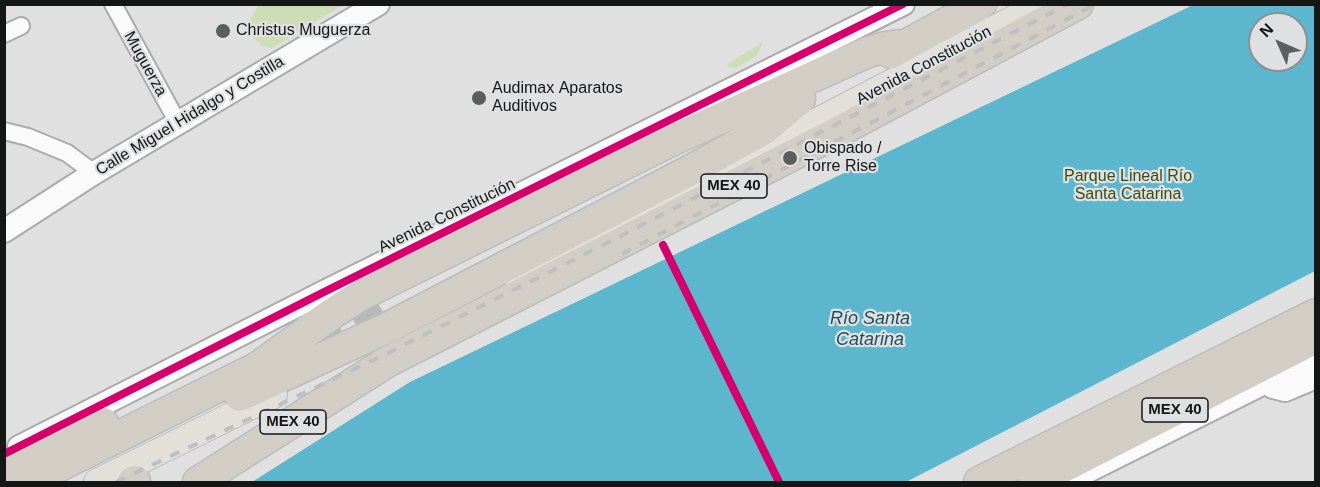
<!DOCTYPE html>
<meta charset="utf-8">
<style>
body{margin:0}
#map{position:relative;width:1320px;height:487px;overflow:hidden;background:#e0e0e0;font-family:Arial,sans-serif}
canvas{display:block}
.frame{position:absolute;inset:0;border:6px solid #151616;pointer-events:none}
.north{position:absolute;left:1248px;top:12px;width:60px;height:60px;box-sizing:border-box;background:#dfe0e1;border:2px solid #8e8f90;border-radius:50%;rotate:315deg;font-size:16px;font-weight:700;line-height:24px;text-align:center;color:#151616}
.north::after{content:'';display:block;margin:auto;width:21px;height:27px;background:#5c5d5d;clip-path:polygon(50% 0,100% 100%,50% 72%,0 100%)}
</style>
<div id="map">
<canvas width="1320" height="487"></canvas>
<div class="frame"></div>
<div class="north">N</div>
</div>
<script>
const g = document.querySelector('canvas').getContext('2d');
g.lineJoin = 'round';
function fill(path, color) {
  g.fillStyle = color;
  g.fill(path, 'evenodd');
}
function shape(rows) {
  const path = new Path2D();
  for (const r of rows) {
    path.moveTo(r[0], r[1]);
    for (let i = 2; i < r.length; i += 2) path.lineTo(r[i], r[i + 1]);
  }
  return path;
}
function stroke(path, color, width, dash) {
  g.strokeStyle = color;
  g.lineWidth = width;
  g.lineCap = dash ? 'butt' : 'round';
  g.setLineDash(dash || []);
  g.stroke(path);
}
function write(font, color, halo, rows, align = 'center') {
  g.font = font + ' Arial,sans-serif';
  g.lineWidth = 4.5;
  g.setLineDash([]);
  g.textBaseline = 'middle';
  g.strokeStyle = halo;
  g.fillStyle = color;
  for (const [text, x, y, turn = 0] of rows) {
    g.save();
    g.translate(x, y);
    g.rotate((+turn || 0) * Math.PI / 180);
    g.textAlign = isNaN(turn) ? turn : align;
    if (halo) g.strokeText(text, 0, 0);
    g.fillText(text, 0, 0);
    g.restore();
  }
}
fill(shape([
 [341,4,342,6,272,48,264,47,254,38,252,32,251,18,258,5],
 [763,42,757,56,736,68,730,68,727,64]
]), '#cddeb7');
fill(shape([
 [1193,5,1315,5,1315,271,906,482,252,482,410,382],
 [1260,24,1296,24,1296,60,1260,60]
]), '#5cb7ce');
stroke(shape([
 [318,349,387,306]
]), '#b7b8b8', 30, [30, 15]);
const street = shape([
 [113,4,178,123],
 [4,34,21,26],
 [4,131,28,137,67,153,94,173]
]);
const secondary = shape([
 [4,231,94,173,378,4],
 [1266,382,1273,387,1285,390,1316,377],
 [19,447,324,292,903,4],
 [1066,482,1316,357]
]);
const primary = shape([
 [517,276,565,253,1042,4],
 [97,482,274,395]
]);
const highway = shape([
 [891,53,981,4],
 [240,396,387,328,691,170,763,130,800,99],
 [4,469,103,423],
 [27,482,258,367,333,313,361,295,448,252,675,139,866,53,885,47,908,44],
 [133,482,135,481],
 [198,482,387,362,832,135,1078,4],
 [979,482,1316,314],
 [1034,482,1316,338]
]);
stroke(street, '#ababac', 20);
stroke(secondary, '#ababac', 26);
stroke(primary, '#bcbcbc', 28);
stroke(highway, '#bcbcbc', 33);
stroke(street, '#fafafa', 16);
stroke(secondary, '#fafafa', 22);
stroke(primary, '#e3e0da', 26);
stroke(highway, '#d2cec6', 30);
stroke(shape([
 [622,254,1096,4],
 [116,482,382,356,609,242,1068,4]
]), '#bfbfbf', 4, [10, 10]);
stroke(shape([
 [663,245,779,482],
 [4,454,324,292,903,4]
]), '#d6006c', 8);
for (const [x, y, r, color] of [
 [223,31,8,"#5c5d5d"],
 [479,98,8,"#5c5d5d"],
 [790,158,8,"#5c5d5d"]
]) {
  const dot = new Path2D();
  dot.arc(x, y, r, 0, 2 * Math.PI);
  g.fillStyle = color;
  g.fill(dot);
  stroke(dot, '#dfe0e1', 2);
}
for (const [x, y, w] of [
 [734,186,66],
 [1175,410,66],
 [293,422,66]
]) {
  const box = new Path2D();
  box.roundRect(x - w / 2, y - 12, w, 24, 4.5);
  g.fillStyle = '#dfe0e1';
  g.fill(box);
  stroke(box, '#151616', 1.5);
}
write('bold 15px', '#151616', null, [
 ["MEX 40",734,186],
 ["MEX 40",1175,410],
 ["MEX 40",293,422]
]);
write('16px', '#151616', '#dfe0e1', [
 ["Christus Muguerza",236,31],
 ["Audimax Aparatos",492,89],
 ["Auditivos",492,107],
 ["Obispado /",804,149],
 ["Torre Rise",804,167]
], 'left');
write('16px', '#151616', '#dfe0e1', [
 ["Muguerza",145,64,61],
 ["Avenida Constitución",924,66,-28],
 ["Calle Miguel Hidalgo y Costilla",190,116,-31],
 ["Avenida Constitución",447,216,-26]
]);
write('16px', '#384d12', '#dfe0e1', [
 ["Parque Lineal Río",1128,177],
 ["Santa Catarina",1128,195]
]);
write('italic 18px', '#1d4f5e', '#dfe0e1', [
 ["Río Santa",870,319],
 ["Catarina",870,340]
]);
</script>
